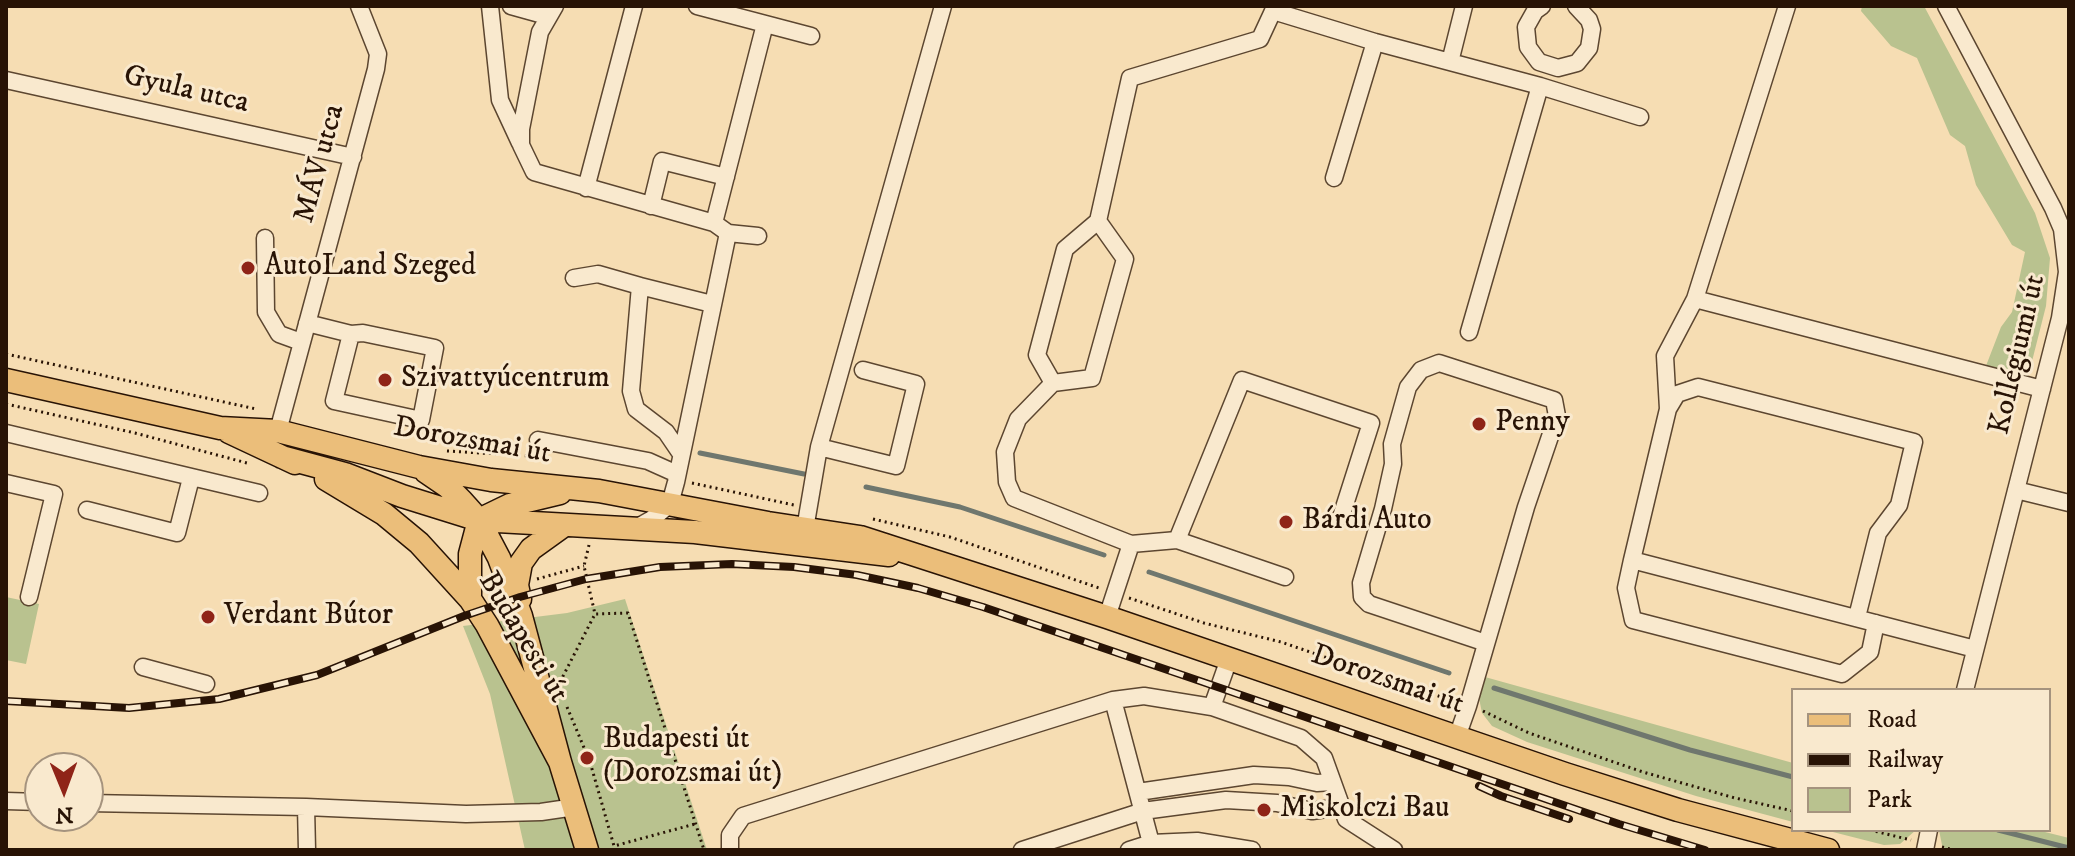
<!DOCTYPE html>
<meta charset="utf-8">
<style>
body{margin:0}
#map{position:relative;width:2075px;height:856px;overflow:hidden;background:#f6ddb3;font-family:"IM FELL DW Pica",serif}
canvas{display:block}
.frame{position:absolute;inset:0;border:8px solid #281305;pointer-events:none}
.legend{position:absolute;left:1791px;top:688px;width:260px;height:144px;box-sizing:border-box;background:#f9e9ce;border:2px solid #a5937e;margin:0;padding:10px 14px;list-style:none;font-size:24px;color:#281305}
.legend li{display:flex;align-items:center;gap:16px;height:40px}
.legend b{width:40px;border:2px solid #a5937e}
.north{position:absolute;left:24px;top:752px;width:80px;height:80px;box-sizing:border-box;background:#f9e9ce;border:2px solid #a5937e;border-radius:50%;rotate:179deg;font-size:22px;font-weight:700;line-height:32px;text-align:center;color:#281305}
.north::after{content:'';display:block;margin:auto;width:28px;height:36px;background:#8f2418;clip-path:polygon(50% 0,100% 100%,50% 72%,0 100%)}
</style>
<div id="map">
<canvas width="2075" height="856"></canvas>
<div class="frame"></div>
<ul class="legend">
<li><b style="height:10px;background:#ebbe7a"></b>Road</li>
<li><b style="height:10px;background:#281305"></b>Railway</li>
<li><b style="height:22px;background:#b9c28f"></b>Park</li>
</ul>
<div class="north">N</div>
</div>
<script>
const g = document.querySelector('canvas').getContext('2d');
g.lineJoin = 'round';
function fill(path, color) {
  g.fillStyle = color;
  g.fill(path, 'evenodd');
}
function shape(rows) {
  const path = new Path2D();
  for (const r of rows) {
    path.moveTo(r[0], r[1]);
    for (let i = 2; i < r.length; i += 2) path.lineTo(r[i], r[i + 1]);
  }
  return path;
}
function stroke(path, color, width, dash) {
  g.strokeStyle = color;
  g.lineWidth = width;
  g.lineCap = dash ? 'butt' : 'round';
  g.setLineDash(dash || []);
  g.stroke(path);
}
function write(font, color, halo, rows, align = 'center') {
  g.font = font + ' "IM FELL DW Pica",serif';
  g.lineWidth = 6;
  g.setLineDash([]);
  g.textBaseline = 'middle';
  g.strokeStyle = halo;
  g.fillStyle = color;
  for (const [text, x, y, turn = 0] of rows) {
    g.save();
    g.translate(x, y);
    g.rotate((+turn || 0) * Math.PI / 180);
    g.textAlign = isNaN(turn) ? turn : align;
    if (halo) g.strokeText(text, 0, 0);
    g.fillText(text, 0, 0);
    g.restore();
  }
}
fill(shape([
 [1862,6,1924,6,2035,213,2050,258,2046,306,2027,381,1984,371,2001,327,2012,312,2025,252,2012,245,1976,185,1965,146,1950,135,1917,58,1891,46,1861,11],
 [6,597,39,604,26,664,6,660],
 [625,599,707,850,525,850,490,694,463,626,567,613],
 [1485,677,1793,763,1793,822,1696,796,1527,742,1492,726,1482,713,1479,698],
 [1825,830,1916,830,1900,844,1884,845],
 [1939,830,2037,830,2069,838,2069,850,1943,850]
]), '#b9c28f');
stroke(shape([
 [700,453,804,474],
 [866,487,960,507,1104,555],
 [1149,572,1449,673],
 [1494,688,1690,750,1793,777],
 [1998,830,2069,848]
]), '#6f776e', 5);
const minor = shape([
 [490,6,500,100,520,143],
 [511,6,547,16],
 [555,6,540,32,521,129,521,145,534,172,714,223],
 [697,6,811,36],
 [1274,6,1273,11,1375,42,1540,86,1640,117],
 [1542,6,1535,11,1526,27,1528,47,1539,62,1558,68,1577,63,1589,48,1592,29,1589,20,1576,6],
 [1787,6,1695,299,1665,356,1668,409,1632,560,1975,649],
 [1946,6,2053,208,2062,229,2067,272,2060,318,1965,690],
 [1450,62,1464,6],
 [6,80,353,157],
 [1334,178,1375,42],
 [586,188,634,6],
 [651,206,662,161,726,177],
 [1098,221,1065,249,1037,355,1053,383,1092,378,1125,259,1098,221,1130,78,1260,39,1273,11],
 [728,233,758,236],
 [265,238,266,312,279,334,301,342],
 [574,278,598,274,640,286],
 [1695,299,2042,389],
 [307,323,351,334,334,401,421,420,435,348,363,333,351,334],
 [1469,332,1540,86],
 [1053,383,1018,419,1005,452,1007,482,1014,498,1131,544,1107,617],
 [1668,409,1677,394,1698,387,1914,442,1899,505,1878,533,1857,617],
 [278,431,376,69,378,54,359,6],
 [6,433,259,493],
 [538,440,648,461,677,474],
 [819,447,896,466,916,384,863,370],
 [681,454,666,432,636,409,631,391,640,286,712,304],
 [6,483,54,494,29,597],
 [2016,490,2069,503],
 [87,510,177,533,191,478],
 [636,528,652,519,670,504,676,482,728,233,714,223,765,24],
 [805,529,819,447,943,6],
 [1177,540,1285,577],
 [1131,544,1177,540,1242,380,1371,423,1341,517],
 [1632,560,1626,588,1633,620,1842,674,1870,652,1876,623],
 [143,667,206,684],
 [1212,707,1301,738,1324,758,1346,819,1394,850],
 [1457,737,1468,706,1526,507,1557,416,1554,400,1439,363,1421,370,1408,387,1392,444,1393,464,1383,509,1361,583,1362,597,1369,604,1486,643],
 [1138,792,1254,775,1289,777,1317,783,1332,782],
 [6,801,40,802],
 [88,803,306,807,466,814,541,812,575,807],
 [306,807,307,850],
 [730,850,730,835,743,816,1113,700],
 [1022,850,1143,811,1226,800,1277,803,1312,811,1340,807],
 [1129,850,1151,843,1113,700,1144,696,1212,707,1229,659],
 [1153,850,1151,843,1197,841,1252,850],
 [1925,850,1929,830]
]);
const major = shape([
 [6,380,220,428,278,431,419,467,491,480,599,491,768,523,860,537,1107,617,1565,774,1678,810,1828,850],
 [229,432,295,463],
 [282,457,345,474,402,496,479,520,695,532,889,555],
 [426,472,448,487,462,501,479,520,499,558,521,616,560,762,587,850],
 [326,479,384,514,419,543,470,599,487,625,560,762],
 [470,599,470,554,479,520,510,505,560,493],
 [520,599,517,585,521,563,531,549,563,526]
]);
stroke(minor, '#5c4630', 19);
stroke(major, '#281305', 25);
stroke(shape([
 [6,354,256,409],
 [6,404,135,433,247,463],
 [447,451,531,456],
 [692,483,794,505],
 [873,519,950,537,1099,588],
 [589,545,584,566,595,614,628,613,704,850],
 [537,579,584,566],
 [1129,598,1204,623,1281,642,1453,701],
 [560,682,595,614],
 [567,707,590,762,614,846,695,824],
 [1483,711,1529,733,1643,772,1735,798,1793,811],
 [1870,830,1911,840],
 [1942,847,1954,850]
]), '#281305', 3, [2, 4]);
stroke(minor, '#f9e9ce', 16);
stroke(major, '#ebbe7a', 22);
const rail = shape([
 [6,701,129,708,219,699,317,675,464,616,520,597,586,579,660,567,732,564,794,567,857,575,918,588,983,607,1619,824,1705,850],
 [1479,786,1501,796,1569,819]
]);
stroke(rail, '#281305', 8);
stroke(rail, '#f9e9ce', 5, [15]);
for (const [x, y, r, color] of [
 [248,268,8,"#8f2418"],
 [385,380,8,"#8f2418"],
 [1479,424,8,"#8f2418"],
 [1286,522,8,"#8f2418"],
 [208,617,8,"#8f2418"],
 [587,758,8,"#8f2418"],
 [1264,810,8,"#8f2418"]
]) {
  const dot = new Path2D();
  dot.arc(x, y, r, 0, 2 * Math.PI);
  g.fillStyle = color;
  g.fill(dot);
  stroke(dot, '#f9e9ce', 3);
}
write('30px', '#281305', '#f9e9ce', [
 ["Gyula utca",186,91,13],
 ["MÁV utca",321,164,-75],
 ["Kollégiumi út",2019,355,-77],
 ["Dorozsmai út",472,442,10],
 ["Budapesti út",522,638,59],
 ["Dorozsmai út",1387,681,19]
]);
write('30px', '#281305', '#f9e9ce', [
 ["AutoLand Szeged",264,268],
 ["Szivattyúcentrum",401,380],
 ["Penny",1495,424],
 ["Bárdi Auto",1302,522],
 ["Verdant Bútor",224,617],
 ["Budapesti út",603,741],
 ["(Dorozsmai út)",603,775],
 ["Miskolczi Bau",1280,810]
], 'left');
</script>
